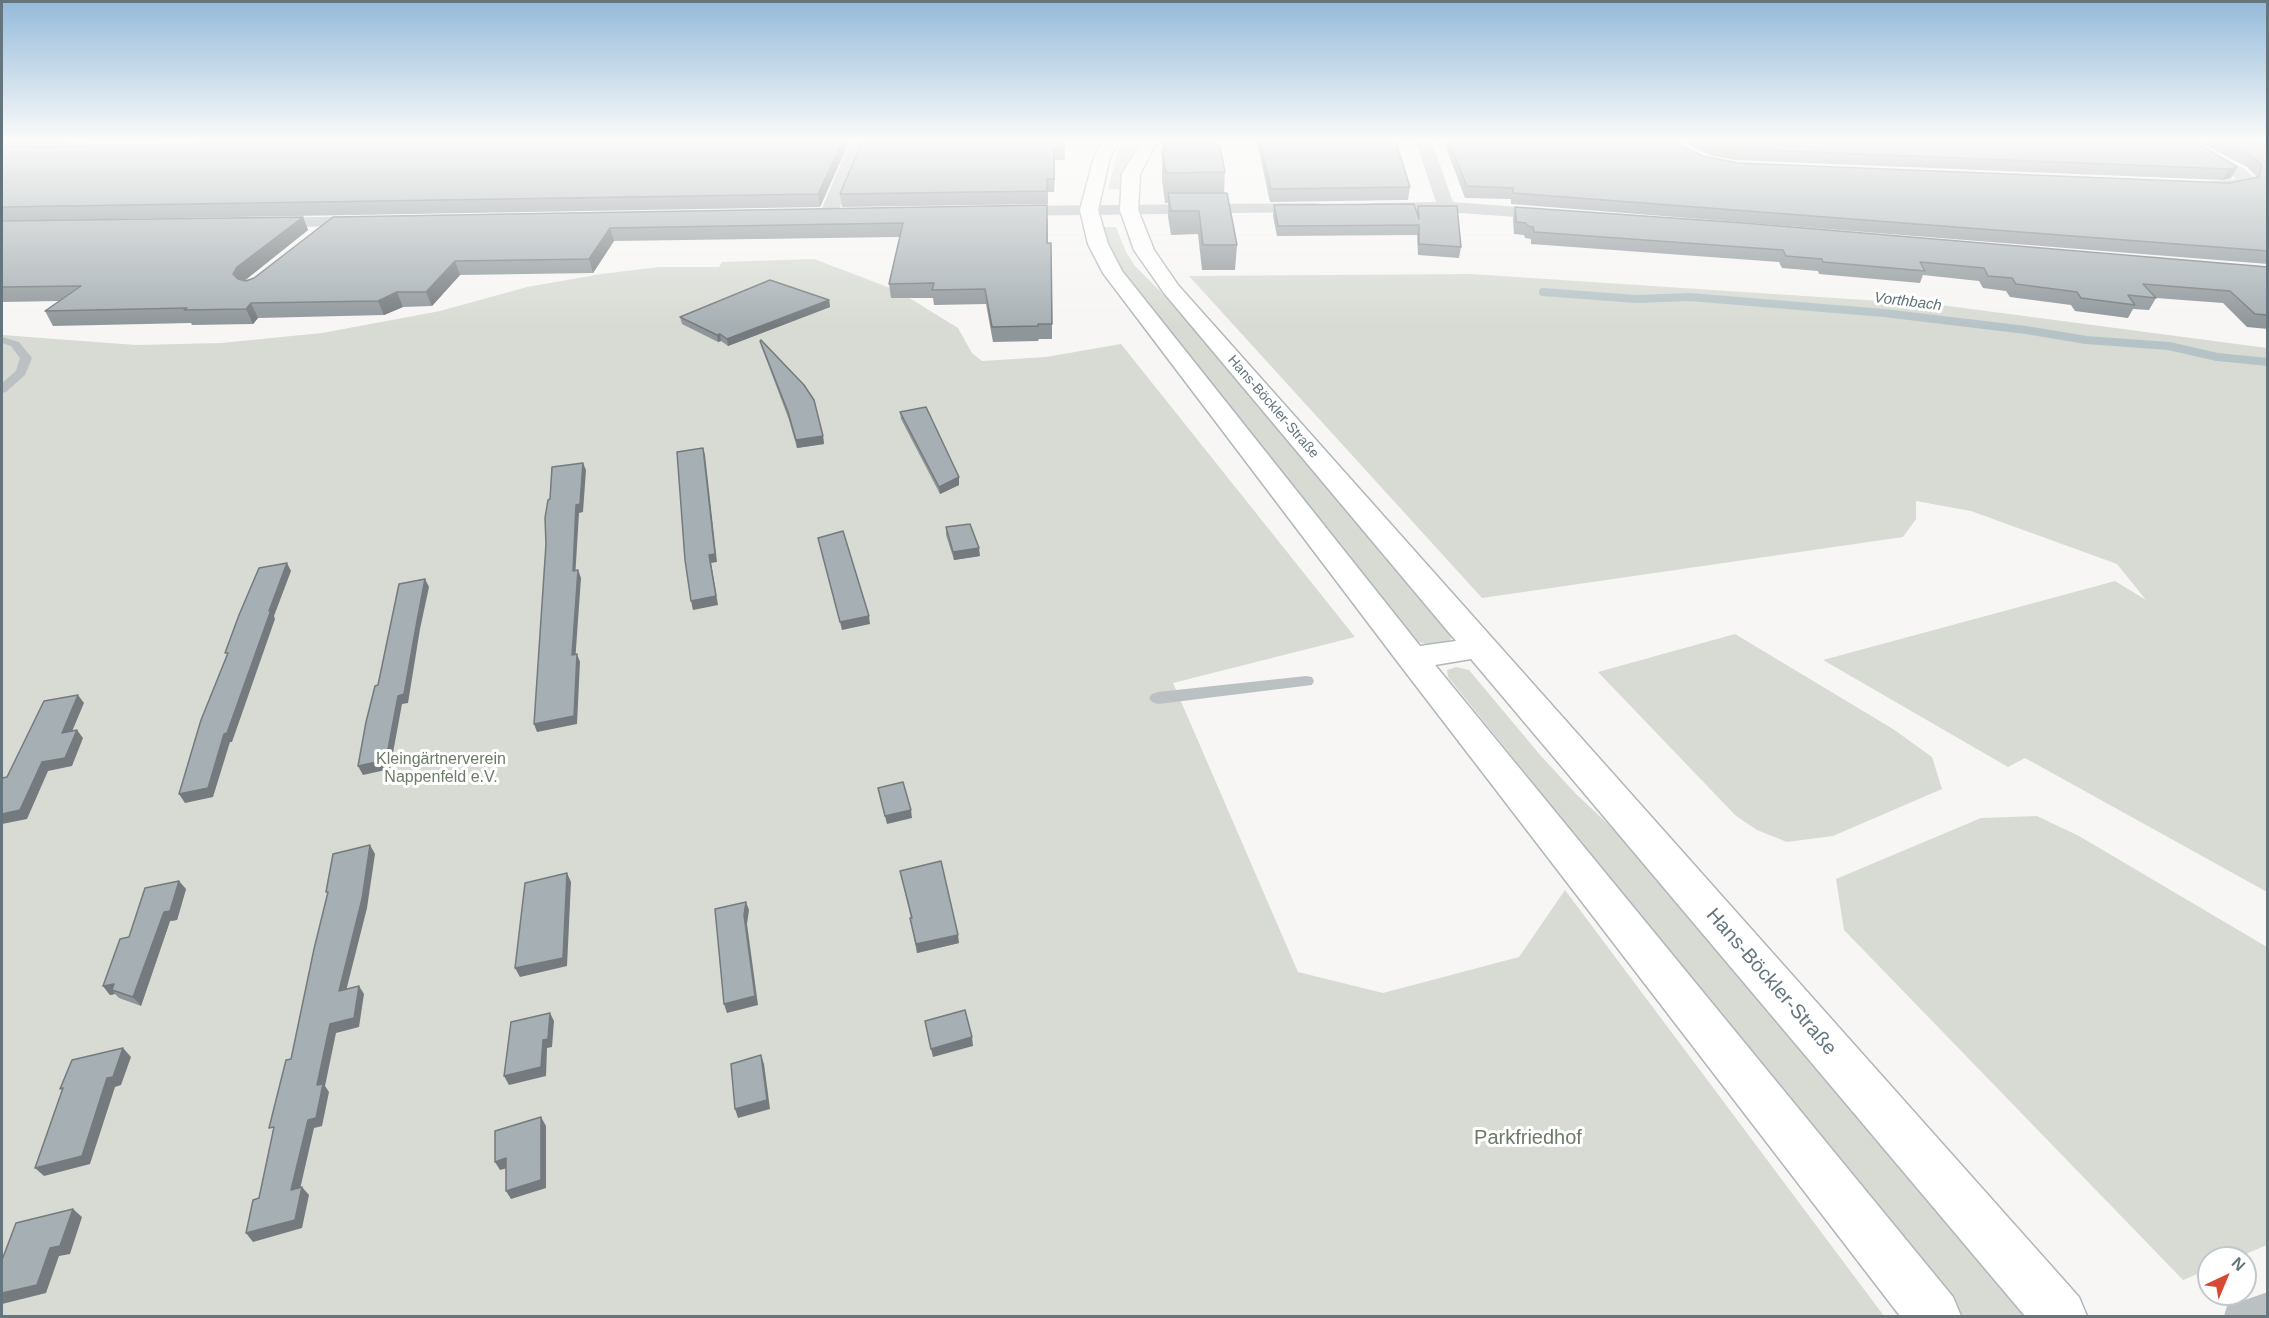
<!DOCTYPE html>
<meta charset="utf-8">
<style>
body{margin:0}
#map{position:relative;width:2269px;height:1318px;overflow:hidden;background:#f7f6f4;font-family:Helvetica,sans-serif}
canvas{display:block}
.frame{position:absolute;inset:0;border:3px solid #64757d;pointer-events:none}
.north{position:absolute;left:2197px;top:1246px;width:60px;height:60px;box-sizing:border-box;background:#fff;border:2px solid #c1c8cb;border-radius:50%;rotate:44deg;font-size:16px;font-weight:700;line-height:24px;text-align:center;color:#64757d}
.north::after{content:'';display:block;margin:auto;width:21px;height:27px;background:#d84933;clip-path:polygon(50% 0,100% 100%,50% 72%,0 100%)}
</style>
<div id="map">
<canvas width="2269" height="1318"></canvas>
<div class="frame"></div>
<div class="north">N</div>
</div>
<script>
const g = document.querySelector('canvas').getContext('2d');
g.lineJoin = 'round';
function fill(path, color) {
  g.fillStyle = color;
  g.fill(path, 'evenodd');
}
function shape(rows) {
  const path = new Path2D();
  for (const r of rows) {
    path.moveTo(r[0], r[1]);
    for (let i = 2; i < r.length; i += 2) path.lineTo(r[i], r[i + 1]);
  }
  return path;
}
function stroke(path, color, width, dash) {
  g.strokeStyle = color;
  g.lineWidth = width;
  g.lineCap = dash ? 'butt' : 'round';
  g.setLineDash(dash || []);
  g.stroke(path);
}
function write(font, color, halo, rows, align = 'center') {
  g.font = font + ' Helvetica,sans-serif';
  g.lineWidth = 6;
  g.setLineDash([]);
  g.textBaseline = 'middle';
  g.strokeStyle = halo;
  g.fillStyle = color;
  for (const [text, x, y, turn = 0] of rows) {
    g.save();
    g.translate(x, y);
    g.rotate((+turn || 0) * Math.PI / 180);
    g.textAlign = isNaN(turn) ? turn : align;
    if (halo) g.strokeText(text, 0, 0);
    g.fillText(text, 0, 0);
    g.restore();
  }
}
fill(shape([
 [1120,142,1137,142,1125,167,1120,189,1108,189],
 [1102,227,1116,227,1126,252,1135,266,1181,312,1451,631,1451,639,1447,644,1437,647,1415,641,1148,309,1113,259],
 [814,259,898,291,958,328,972,353,982,361,1046,357,1121,344,1355,637,1173,683,1298,972,1383,993,1519,957,1565,890,1884,1316,2,1316,2,335,136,345,221,343,322,333,440,311,527,287,601,274,659,267,719,267,722,262],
 [1471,274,1941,305,2267,348,2267,892,2025,758,2008,767,1823,660,2115,581,2146,600,2117,564,1971,511,1916,501,1916,519,1903,537,1482,598,1189,276],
 [1735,634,1893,729,1932,757,1942,789,1833,836,1787,842,1757,830,1736,816,1598,672],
 [1456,667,1469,670,1541,756,1577,795,1647,860,2035,1316,1963,1316,1448,677,1447,670],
 [2037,816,2079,836,2267,947,2267,1245,2236,1258,2209,1258,2209,1269,2183,1280,1844,930,1836,879,1981,818]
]), '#d7dbd3');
stroke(shape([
 [1543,292,1636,299,1690,297,1884,313,2026,330,2086,340,2169,346,2217,357,2268,362]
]), '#b6c3c6', 8);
const secondary = shape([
 [1102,142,1118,142,1110,157,1098,210,1108,244,1122,271,1420,646,1456,641,1164,293,1134,250,1120,210,1122,174,1141,142,1157,142,1140,174,1138,210,1154,250,1178,285,2079,1297,2087,1316,2025,1316,1471,659,1435,665,1953,1297,1961,1316,1900,1316,1400,665,1103,273,1088,244,1080,210,1094,157,1102,142]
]);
stroke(secondary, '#b0b7ba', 3);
fill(shape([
 [2,337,19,342,32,358,25,375,6,392,2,393,2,383,16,371,20,358,11,346,2,343,2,337],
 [1306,676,1312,677,1314,681,1312,685,1158,704,1152,702,1149,698,1152,694,1158,692,1306,676],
 [2268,1292,2268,1316,2224,1316,2227,1306,2268,1292]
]), '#bbc1c3');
fill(shape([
 [10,142,33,142,30,145,2,156,2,146,10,142],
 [850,142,866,142,837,215,834,219,828,220,822,219,819,215,850,142],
 [1416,142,1432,142,1453,202,1558,210,1564,211,1567,215,1564,219,1558,220,1446,212,1365,212,1362,208,1365,204,1371,203,1436,202,1416,142],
 [2174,142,2194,142,2245,169,2254,178,2253,183,2251,187,2237,191,2201,190,2199,186,2201,182,2237,179,2174,142],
 [1315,203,1321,204,1324,208,1321,212,1005,216,999,215,996,211,999,207,1005,206,1315,203],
 [370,216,376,217,379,221,376,225,261,228,255,227,252,223,255,219,261,218,370,216]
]), '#bbc1c3');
fill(secondary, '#fff');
fill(shape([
 [2,142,155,142,2,145,2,147,296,142,849,142,820,207,2,221],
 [1064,142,1065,160,1055,160,1054,192,1048,192,1048,204,842,207,840,194],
 [1162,142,1219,142,1225,172,1224,193,1237,245,1235,270,1202,270,1198,234,1171,235,1168,217,1168,203,1165,203,1162,180],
 [1257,142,1396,142,1410,187,1408,200,1270,202],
 [1444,142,1675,142,1703,156,1738,163,2229,183,2255,177,2256,176,2247,167,2199,142,2268,142,2268,264,1511,204,1511,199,1465,198],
 [1682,142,2195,142,2237,167,2231,178,2223,180,1735,160,1712,156],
 [1274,205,1417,214,1418,206,1461,247,1459,258,1418,255,1417,235,1277,236,1273,216],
 [1515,207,2268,267,2268,329,2247,327,2223,303,2156,298,2149,310,2133,309,2128,318,2075,311,2071,305,2010,297,2006,291,1983,288,1979,281,1923,275,1920,283,1819,274,1818,271,1782,268,1779,262,1531,244,1531,239,1525,238,1524,235,1514,234,1513,219],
 [303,217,308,230,245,280,254,278,333,217,1048,218,1048,243,1052,257,1052,339,1039,339,1038,341,993,342,986,304,934,305,933,298,891,298,889,284,900,237,614,241,593,273,460,275,432,306,403,307,384,315,258,318,253,324,192,325,191,323,53,326,45,311,59,301,2,302,2,222],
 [829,300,830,307,728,346,721,341,718,342,682,324,680,317],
 [760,341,823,436,824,444,797,448,789,420,762,348],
 [900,412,959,477,959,485,940,494,901,419],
 [946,527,980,556,954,560,946,535],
 [900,871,959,943,917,953,910,918,911,918],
 [186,889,177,920,170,921,141,1006,119,998,115,994,110,995,103,986,129,937]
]), '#8f969a');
fill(shape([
 [842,142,849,142,820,207,818,194],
 [1054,148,1055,160,1054,192],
 [2237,167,2231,178,2223,180,2229,169],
 [303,217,308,230,243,282,240,288,233,274,237,267],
 [610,228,614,241,593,273,589,259],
 [455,261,460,275,432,306,426,292],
 [397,292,403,307,384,315,378,301],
 [829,300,830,307,728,346,727,339],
 [251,303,258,318,253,324,246,309],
 [720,334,721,341,718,342,717,335],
 [823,436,824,444,797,448,796,440],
 [703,448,705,455,717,562,711,563,718,605,693,610,691,601,709,555],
 [583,463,586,470,583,512,579,513,575,579,573,571,576,505],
 [959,477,959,485,940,494,939,487],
 [979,548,980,556,954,560,953,552],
 [287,563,291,571,274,616,275,619,232,742,230,742,213,797,185,803,179,794,224,734,269,611],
 [578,570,581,578,575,663,572,655],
 [425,579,429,587,420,629,408,703,402,704,390,769,363,775,358,766,398,696,417,621],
 [869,616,870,624,842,630,840,622],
 [577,654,580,662,577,724,537,732,534,724],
 [78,695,84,703,68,741,62,733],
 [77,730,83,738,72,766,48,771,27,819,2,824,2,814,42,762],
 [911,810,912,818,887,824,885,816],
 [370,845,375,854,367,908,344,999,339,991],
 [567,873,571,882,567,966,520,977,515,968],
 [179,881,186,889,177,920,170,921,141,1006,133,997,164,912],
 [746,902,749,910,747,924,758,1005,727,1013,724,1004,744,915],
 [958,935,959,943,917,953,916,944],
 [114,984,112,990,115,994,110,995,103,986],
 [359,986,364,994,359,1027,336,1033,325,1086,329,1092,322,1126,314,1128,298,1198,291,1190,317,1085,330,1024],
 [550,1013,554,1021,552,1047,547,1048,546,1076,509,1085,504,1076],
 [972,1037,973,1046,933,1057,931,1049],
 [123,1048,131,1057,121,1085,115,1087,90,1164,44,1176,35,1168,107,1078],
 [761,1055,764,1064,770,1109,738,1118,735,1109],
 [541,1117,546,1126,546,1188,511,1199,506,1191],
 [506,1158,511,1167,500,1170,495,1162],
 [302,1187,309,1195,302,1228,253,1242,246,1233],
 [73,1209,82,1217,70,1254,59,1256,46,1293,2,1304,2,1293,50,1248]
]), '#747a7d');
const building = shape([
 [296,142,842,142,818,194,2,207,2,147,296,142],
 [862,142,1064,142,1064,148,1054,148,1054,179,1047,179,1047,191,840,194,862,142],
 [1164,142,1219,142,1225,172,1166,173,1162,151,1166,151,1164,142],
 [1260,142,1396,142,1410,187,1271,189,1260,142],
 [1449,142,1675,142,1703,156,1738,163,2229,183,2259,177,2262,165,2253,157,2225,142,2268,142,2268,251,1513,193,1513,188,1467,186,1449,142],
 [1708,142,2195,142,2237,167,2229,169,1738,149,1715,145,1708,142],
 [1168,193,1227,193,1237,245,1203,245,1199,211,1171,211,1168,193],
 [1414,204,1419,219,1418,206,1457,206,1461,247,1419,244,1419,225,1278,226,1274,205,1414,204],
 [1047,205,1047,243,1051,243,1052,324,1038,324,1038,326,992,327,985,289,932,290,934,283,889,284,903,223,610,228,589,259,455,261,426,292,397,292,378,301,251,303,246,309,184,310,187,308,45,311,81,286,2,287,2,221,303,217,237,267,233,274,238,279,246,281,254,278,333,217,1047,205],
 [1515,207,1744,223,2268,267,2268,315,2255,314,2230,291,2143,284,2156,298,2128,295,2135,305,2081,298,2077,292,2016,284,2012,278,1988,276,1984,268,1920,262,1925,271,1823,262,1822,259,1786,256,1783,250,1534,232,1533,227,1527,226,1526,223,1516,222,1515,207],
 [770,280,829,300,727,339,720,334,717,335,680,317,770,280],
 [761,340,804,385,814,400,823,436,796,440,788,412,760,341,761,340],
 [926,407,959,477,939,487,900,412,926,407],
 [703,448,715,554,709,555,716,596,691,601,685,560,677,452,703,448],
 [583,463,580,504,576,505,573,571,578,570,572,655,577,654,574,716,534,724,546,544,545,518,548,500,550,499,552,467,583,463],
 [970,524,979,548,953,552,946,527,970,524],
 [843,531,869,616,840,622,818,538,843,531],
 [287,563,269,611,271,610,227,733,224,734,208,788,179,794,201,720,228,653,225,653,239,615,259,568,287,563],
 [425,579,417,621,404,694,398,696,386,760,358,766,366,722,375,686,378,685,399,584,425,579],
 [78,695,62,733,77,730,65,758,42,762,20,810,2,814,2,778,7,777,44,701,78,695],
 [903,782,911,810,885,816,878,788,903,782],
 [370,845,362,899,339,991,359,986,354,1018,330,1024,317,1085,323,1084,316,1118,308,1120,291,1190,302,1187,295,1220,246,1233,253,1200,259,1198,274,1127,269,1128,286,1060,291,1059,314,949,328,892,326,892,333,854,370,845],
 [941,861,958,935,916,944,910,918,912,918,900,871,941,861],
 [567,873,563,958,515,968,525,883,567,873],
 [179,881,170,911,164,912,133,997,112,990,114,984,103,986,120,939,129,937,145,888,179,881],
 [746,902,744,915,755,996,724,1004,715,909,746,902],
 [965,1010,972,1037,931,1049,925,1021,965,1010],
 [550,1013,548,1039,543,1040,541,1067,504,1076,511,1022,550,1013],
 [123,1048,113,1077,107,1078,82,1156,35,1168,63,1088,60,1089,72,1060,123,1048],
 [761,1055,767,1100,735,1109,731,1064,761,1055],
 [541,1117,541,1180,506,1191,506,1158,495,1162,495,1131,541,1117],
 [73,1209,60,1246,50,1248,37,1285,2,1293,2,1260,16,1223,73,1209]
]);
fill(building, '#a6afb3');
stroke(building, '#747a7d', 1.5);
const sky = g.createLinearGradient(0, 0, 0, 327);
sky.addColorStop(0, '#94bada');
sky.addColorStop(0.43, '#fbfbfa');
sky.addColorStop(1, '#fbfbfa00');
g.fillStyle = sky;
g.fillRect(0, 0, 2269, 327);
write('14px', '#64757d', '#fff', [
 ["Hans-Böckler-Straße",1273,407,49]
]);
write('italic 15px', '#5e7478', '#fff', [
 ["Vorthbach",1908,302,7]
]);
write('16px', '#6c7b66', '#fff', [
 ["Kleingärtnerverein",441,760],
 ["Nappenfeld e.V.",441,778]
]);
write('20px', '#64757d', '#fff', [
 ["Hans-Böckler-Straße",1771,982,49]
]);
write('20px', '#6c7b66', '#fff', [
 ["Parkfriedhof",1528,1138]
]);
</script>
